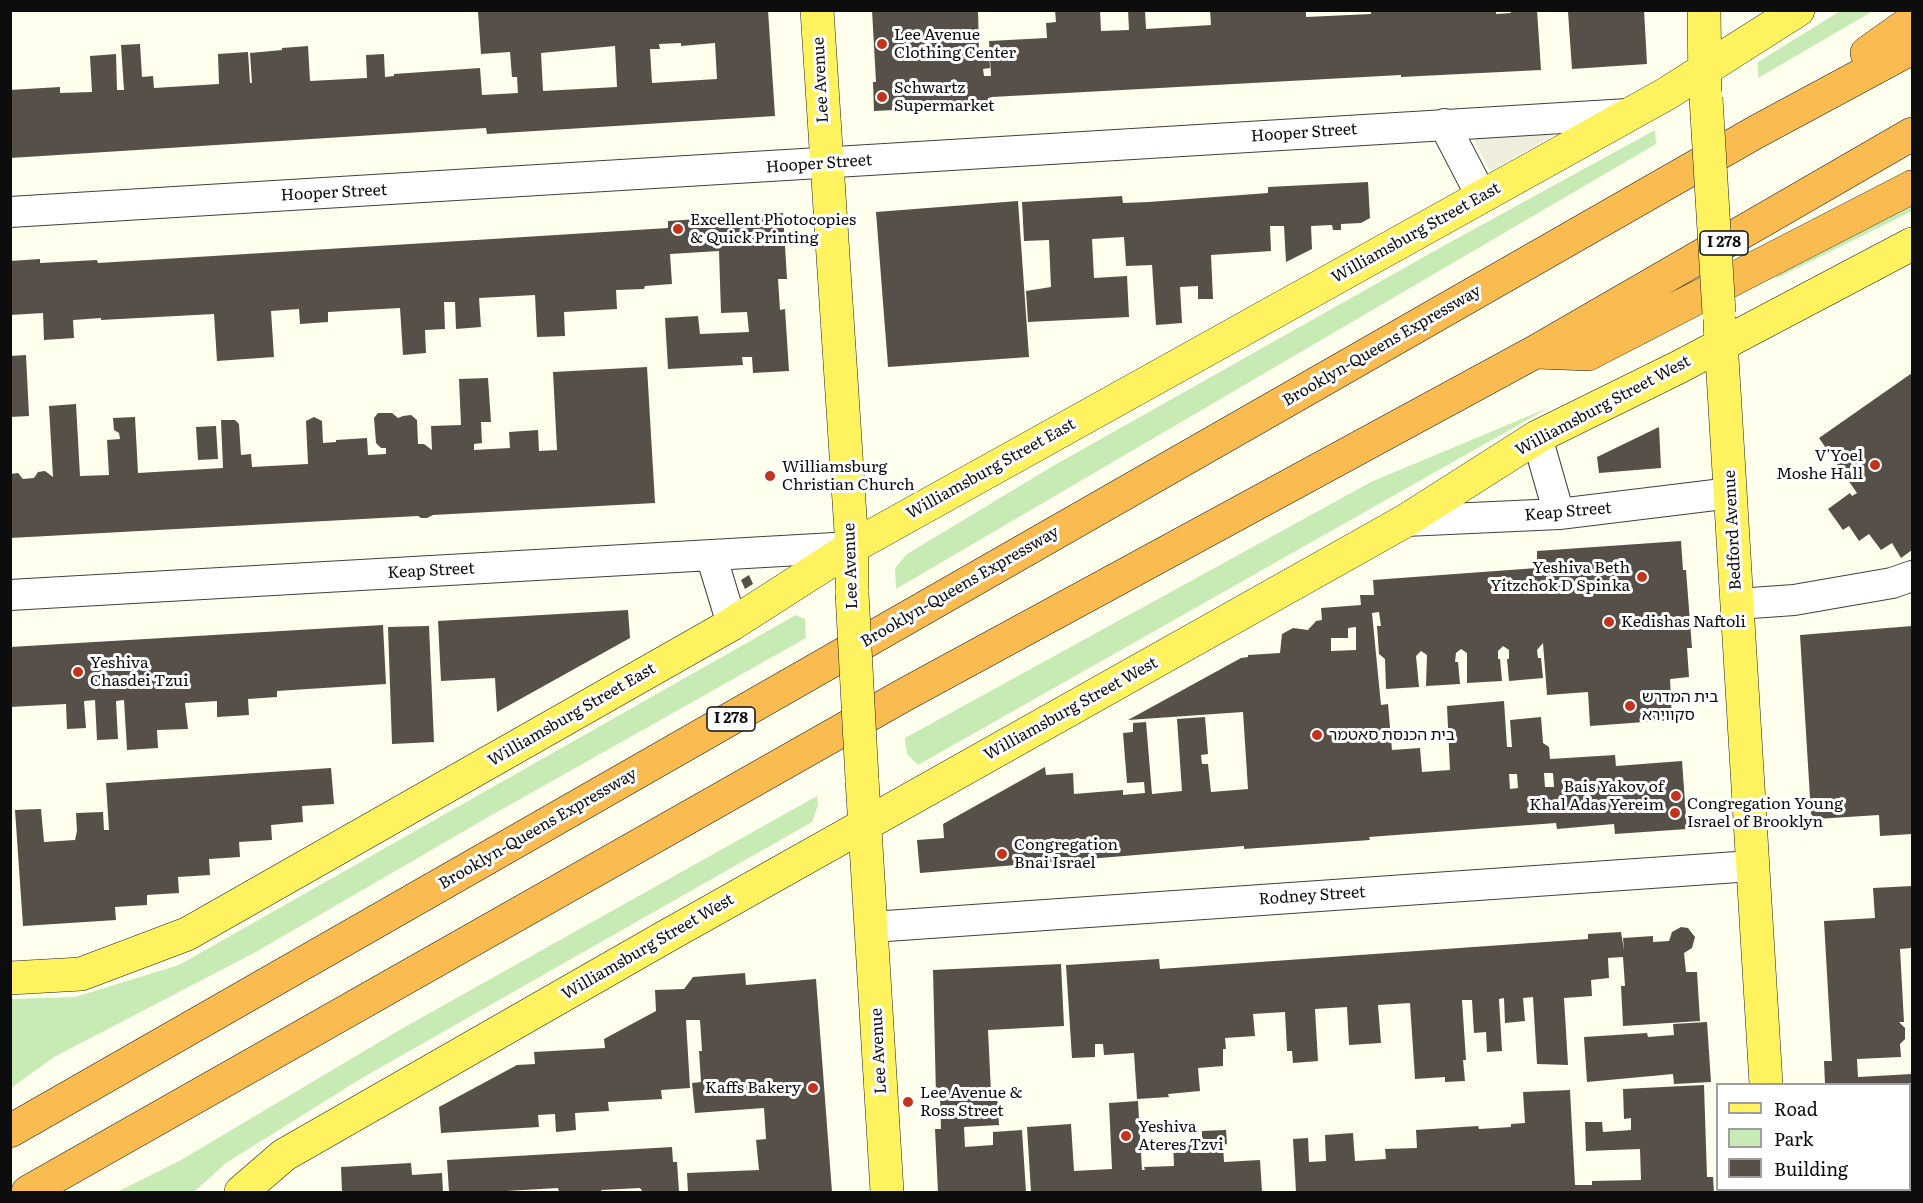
<!DOCTYPE html>
<meta charset="utf-8">
<style>
body{margin:0}
#map{position:relative;width:1923px;height:1203px;overflow:hidden;background:#ffffed;font-family:Literata,serif}
canvas{display:block}
.frame{position:absolute;inset:0;border:12px solid #0d0d0d;pointer-events:none}
.legend{position:absolute;left:1716px;top:1083px;width:195px;height:108px;box-sizing:border-box;background:#fff;border:2px solid #9e9e9e;margin:0;padding:8px 10px;list-style:none;font-size:18px;color:#0d0d0d}
.legend li{display:flex;align-items:center;gap:12px;height:30px}
.legend b{width:30px;border:2px solid #9e9e9e}
</style>
<div id="map">
<canvas width="1923" height="1203"></canvas>
<div class="frame"></div>
<ul class="legend">
<li><b style="height:8px;background:#fef35e"></b>Road</li>
<li><b style="height:16px;background:#c8ebb5"></b>Park</li>
<li><b style="height:16px;background:#565049"></b>Building</li>
</ul>
</div>
<script>
const g = document.querySelector('canvas').getContext('2d');
g.lineJoin = 'round';
function fill(path, color) {
  g.fillStyle = color;
  g.fill(path, 'evenodd');
}
function shape(rows) {
  const path = new Path2D();
  for (const r of rows) {
    path.moveTo(r[0], r[1]);
    for (let i = 2; i < r.length; i += 2) path.lineTo(r[i], r[i + 1]);
  }
  return path;
}
function stroke(path, color, width, dash) {
  g.strokeStyle = color;
  g.lineWidth = width;
  g.lineCap = dash ? 'butt' : 'round';
  g.setLineDash(dash || []);
  g.stroke(path);
}
function write(font, color, halo, rows, align = 'center') {
  g.font = font + ' Literata,"Noto Sans Hebrew",serif';
  g.lineWidth = 6;
  g.setLineDash([]);
  g.textBaseline = 'middle';
  g.strokeStyle = halo;
  g.fillStyle = color;
  for (const [text, x, y, turn = 0] of rows) {
    g.save();
    g.translate(x, y);
    g.rotate((+turn || 0) * Math.PI / 180);
    g.textAlign = isNaN(turn) ? turn : align;
    if (halo) g.strokeText(text, 0, 0);
    g.fillText(text, 0, 0);
    g.restore();
  }
}
fill(shape([
 [1840,11,1873,11,1758,78,1758,62],
 [1655,130,1656,144,896,589,895,568,907,554,1053,466,1445,245],
 [1912,203,1912,211,1777,278,1774,272],
 [1550,407,918,765,907,754,905,738,1371,482],
 [796,615,805,619,806,638,490,816,254,953,54,1057,11,1088,11,999,75,997,179,965],
 [817,796,818,805,812,822,362,1078,226,1163,194,1192,117,1192,181,1160,403,1028]
]), '#c8ebb5');
fill(shape([
 [1552,130,1554,135,1490,171,1472,135]
]), '#efeddc');
fill(shape([
 [505,10,581,10,581,12,612,10,768,10,775,116,487,134,486,128,10,158,10,90,60,87,60,93,92,92,90,56,116,54,117,90,124,90,121,45,140,44,142,77,153,76,154,88,219,84,218,54,248,52,250,83,252,83,250,53,282,50,282,48,308,46,310,81,367,78,366,55,384,54,385,77,394,76,394,74,480,68,482,95,518,93,517,77,512,77,510,52,481,54,478,12],
 [681,43,681,46,715,43,717,79,652,83,650,49,660,49,659,44],
 [615,46,617,87,543,91,541,53],
 [872,10,978,10,979,50,989,49,990,68,983,69,984,76,991,76,989,41,1047,38,1046,23,1056,22,1055,10,1100,10,1101,31,1129,30,1128,10,1145,10,1146,29,1211,25,1210,10,1306,10,1306,17,1371,14,1371,10,1398,10,1398,12,1496,10,1496,14,1511,13,1510,10,1537,10,1541,70,1401,77,1401,75,992,97,993,105,874,111,873,82,876,82],
 [1582,10,1644,10,1647,64,1572,69,1568,12],
 [1368,182,1370,218,1361,223,1341,224,1341,230,1333,230,1332,225,1311,226,1312,249,1286,262,1284,226,1270,226,1271,251,1211,255,1213,299,1198,299,1198,286,1180,287,1182,323,1156,325,1152,265,1126,266,1124,237,1092,239,1094,278,1127,276,1129,317,1028,322,1026,291,1051,287,1049,240,1024,241,1022,202,1122,196,1123,203,1149,202,1268,193,1268,187],
 [1018,201,1029,357,888,367,876,212],
 [783,213,787,279,778,279,780,310,785,309,789,371,753,373,752,357,742,357,743,365,668,369,665,318,698,316,700,334,749,332,747,312,721,313,719,251,670,254,672,284,645,286,644,289,616,290,617,309,564,312,565,336,537,337,535,295,479,298,481,327,456,329,455,302,444,302,445,329,425,330,426,353,403,355,400,308,328,312,328,322,300,324,299,309,271,311,274,357,217,361,214,314,101,320,101,318,73,320,74,338,44,340,43,313,10,315,10,261,40,259,40,263,97,260,98,263,476,240,668,228,668,221],
 [26,355,29,416,10,417,10,356],
 [647,367,655,503,433,515,427,518,421,518,418,516,10,538,10,474,18,473,23,479,34,478,38,472,45,471,53,477,49,406,76,404,80,476,109,475,107,440,120,439,119,433,114,430,113,418,135,417,138,473,223,468,221,420,235,420,239,424,241,455,251,454,252,467,308,464,306,421,314,417,322,421,323,443,336,442,336,440,367,438,368,455,386,454,386,448,381,448,376,443,374,418,378,413,392,413,398,418,403,416,411,415,417,420,418,444,424,444,432,450,431,426,461,425,459,379,488,378,491,422,481,422,482,443,474,444,474,450,510,448,509,432,538,430,539,451,557,450,553,372],
 [1912,373,1912,550,1901,558,1892,543,1881,550,1869,534,1859,541,1849,526,1843,530,1828,509,1850,493,1852,496,1857,493,1819,438],
 [216,426,218,459,198,460,196,427],
 [1659,427,1661,468,1599,473,1597,457],
 [1681,541,1683,570,1686,570,1692,648,1687,648,1689,677,1670,679,1672,720,1590,726,1588,692,1547,695,1543,643,1537,650,1538,658,1541,658,1543,678,1509,681,1507,659,1509,659,1509,650,1503,646,1498,651,1498,659,1500,659,1502,681,1467,683,1467,653,1461,649,1456,653,1455,662,1458,662,1460,684,1426,686,1427,655,1421,651,1416,656,1419,687,1386,689,1385,659,1379,654,1377,626,1381,626,1379,612,1372,613,1381,705,1388,704,1392,750,1420,748,1422,772,1450,770,1447,706,1504,701,1507,747,1512,747,1510,720,1541,717,1543,743,1549,747,1550,759,1615,755,1616,766,1682,761,1687,829,1615,834,1614,824,1557,829,1556,823,1369,837,1370,840,1244,849,1244,846,920,873,917,840,944,838,943,824,1045,767,1046,775,1073,773,1074,794,1123,790,1123,795,1145,793,1144,782,1127,783,1123,733,1133,732,1133,723,1146,722,1152,794,1182,791,1177,719,1205,717,1208,754,1201,755,1202,764,1208,764,1211,792,1248,789,1243,712,1128,720,1241,658,1248,657,1248,655,1280,653,1282,634,1293,628,1308,630,1316,621,1322,620,1321,608,1361,605,1360,595,1374,595,1373,580,1537,568,1537,551],
 [1356,627,1356,650,1331,651,1331,638,1348,638,1348,628],
 [1544,773,1553,773,1554,787,1545,787],
 [1509,774,1517,774,1518,788,1510,789],
 [749,575,753,584,745,589,741,580],
 [628,610,630,638,497,712,495,678,441,681,438,621],
 [383,625,386,684,277,691,277,697,248,699,249,715,217,717,217,701,185,703,188,729,157,730,158,748,127,750,124,700,116,701,118,739,97,740,95,700,84,701,86,728,67,729,66,704,10,707,10,647],
 [429,626,434,742,392,744,388,627],
 [1912,626,1912,834,1880,836,1879,815,1816,819,1811,814,1800,635],
 [331,768,334,804,302,806,303,822,271,825,272,840,239,842,240,857,209,859,210,875,178,877,179,893,147,895,147,905,115,907,116,920,23,926,15,810,41,809,44,842,75,840,77,831,76,813,103,812,104,830,109,830,106,783],
 [1912,886,1912,948,1900,949,1904,1022,1899,1022,1905,1028,1905,1039,1900,1044,1901,1057,1857,1059,1858,1077,1912,1074,1912,1108,1910,1108,1910,1084,1825,1084,1824,1061,1832,1061,1824,921,1875,918,1873,888],
 [1681,927,1688,928,1695,937,1692,948,1684,953,1686,972,1697,972,1700,1021,1623,1026,1621,986,1625,986,1623,957,1608,958,1609,978,1591,980,1592,996,1564,998,1568,1065,1537,1064,1533,997,1523,998,1525,1021,1505,1023,1504,998,1499,999,1502,1051,1487,1052,1486,1032,1474,1033,1472,1000,1462,1000,1466,1060,1463,1060,1465,1081,1445,1082,1445,1077,1415,1079,1410,1003,1378,1005,1381,1043,1349,1045,1347,1007,1315,1009,1318,1061,1293,1063,1292,1051,1287,1051,1285,1012,1253,1014,1255,1036,1225,1038,1226,1049,1223,1049,1223,1066,1198,1068,1200,1091,1168,1094,1169,1097,1137,1099,1134,1053,1104,1055,1103,1044,1095,1044,1095,1057,1072,1058,1066,965,1159,959,1160,969,1588,939,1588,934,1621,932,1624,950,1623,938,1653,936,1653,942,1669,941,1672,932],
 [1061,964,1064,1026,988,1030,991,1093,997,1093,999,1125,964,1127,965,1147,993,1145,993,1132,1022,1130,1026,1192,938,1192,935,1129,941,1129,940,1096,936,1096,933,970],
 [745,973,746,985,816,979,832,1192,688,1192,687,1173,759,1170,756,1140,766,1139,764,1108,695,1113,692,1083,701,1082,699,1051,702,1051,700,1020,686,1020,690,1088,661,1090,662,1099,608,1102,609,1111,575,1113,576,1130,556,1132,555,1114,538,1115,539,1127,441,1133,439,1107,517,1065,535,1064,534,1052,605,1048,604,1039,656,1011,655,990,684,989,693,977],
 [1707,1022,1711,1082,1674,1084,1673,1074,1587,1082,1584,1037,1647,1033,1648,1037,1674,1035,1673,1024],
 [1704,1085,1707,1177,1713,1177,1714,1192,1296,1192,1293,1139,1308,1138,1309,1162,1326,1161,1325,1135,1353,1133,1355,1161,1386,1159,1385,1149,1417,1148,1416,1130,1478,1126,1479,1129,1511,1127,1511,1124,1525,1123,1523,1092,1570,1090,1575,1185,1592,1185,1592,1181,1641,1180,1640,1149,1586,1151,1585,1122,1602,1122,1603,1132,1631,1130,1631,1118,1624,1119,1623,1089],
 [1138,1101,1142,1170,1145,1170,1144,1167,1174,1166,1173,1143,1202,1142,1202,1131,1226,1130,1227,1144,1223,1145,1224,1162,1260,1160,1262,1192,1031,1192,1027,1127,1071,1124,1074,1171,1112,1169,1109,1103],
 [672,1147,673,1162,677,1162,679,1192,643,1192,640,1188,601,1190,601,1192,559,1192,558,1188,506,1191,506,1192,449,1192,447,1160],
 [1910,1148,1912,1148,1912,1192,1832,1192,1831,1190,1910,1190],
 [411,1163,412,1175,442,1173,443,1192,342,1192,341,1167]
]), '#565049');
const minor = shape([
 [1444,124,1482,197],
 [10,212,1628,114],
 [1537,437,1559,514],
 [1405,521,1559,514,1731,493],
 [711,555,732,624],
 [10,595,852,547],
 [1737,604,1794,600,1892,583,1912,576],
 [872,927,1752,866]
]);
const major = shape([
 [817,10,852,547,852,593],
 [1704,10,1705,87],
 [1720,324,1766,1084],
 [862,779,887,1192],
 [10,978,81,974,187,934,732,624,852,547,1666,94,1798,10],
 [1773,1190,1773,1192],
 [241,1192,284,1155,665,937,1405,521,1537,437,1679,367,1912,244]
]);
const highway = shape([
 [1867,53,1912,21],
 [1535,352,1588,354,1912,187],
 [10,1131,1756,132,1912,48],
 [28,1192,904,695,1535,352,1912,134]
]);
stroke(minor, '#404040', 32);
stroke(major, '#1e1e1e', 34);
stroke(highway, '#1e1e1e', 34);
stroke(minor, '#fff', 30);
stroke(major, '#fef35e', 33);
stroke(highway, '#fabc50', 33);
const majorBridge = shape([
 [1706,98,1719,313],
 [852,593,862,779]
]);
stroke(majorBridge, '#1e1e1e', 34, []);
stroke(majorBridge, '#fef35e', 33);
for (const [x, y, r, color] of [
 [882,44,6,"#c3341f"],
 [882,97,6,"#c3341f"],
 [678,229,6,"#c3341f"],
 [1875,465,6,"#c3341f"],
 [770,476,6,"#c3341f"],
 [1642,577,6,"#c3341f"],
 [1609,622,6,"#c3341f"],
 [78,672,6,"#c3341f"],
 [1630,706,6,"#c3341f"],
 [1317,735,6,"#c3341f"],
 [1676,796,6,"#c3341f"],
 [1675,813,6,"#c3341f"],
 [1002,854,6,"#c3341f"],
 [813,1088,6,"#c3341f"],
 [908,1102,6,"#c3341f"],
 [1126,1136,6,"#c3341f"]
]) {
  const dot = new Path2D();
  dot.arc(x, y, r, 0, 2 * Math.PI);
  g.fillStyle = color;
  g.fill(dot);
  stroke(dot, '#fff', 2);
}
for (const [x, y, w] of [
 [1724,243,48],
 [731,719,48]
]) {
  const box = new Path2D();
  box.roundRect(x - w / 2, y - 12, w, 24, 4.5);
  g.fillStyle = '#fff';
  g.fill(box);
  stroke(box, '#0d0d0d', 1.5);
}
write('bold 15px', '#0d0d0d', null, [
 ["I 278",1724,243],
 ["I 278",731,719]
]);
write('16px', '#0d0d0d', '#fff', [
 ["Lee Avenue",894,35],
 ["Clothing Center",894,53],
 ["Schwartz",894,88],
 ["Supermarket",894,106],
 ["Excellent Photocopies",690,220],
 ["& Quick Printing",690,238],
 ["V'Yoel",1863,456,"right"],
 ["Moshe Hall",1863,474,"right"],
 ["Williamsburg",782,467],
 ["Christian Church",782,485],
 ["Yeshiva Beth",1630,568,"right"],
 ["Yitzchok D Spinka",1630,586,"right"],
 ["Kedishas Naftoli",1621,622],
 ["Yeshiva",90,663],
 ["Chasdei Tzui",90,681],
 ["בית המדרש",1642,697],
 ["סקווירא",1642,715],
 ["בית הכנסת סאטמר",1329,735],
 ["Bais Yakov of",1664,787,"right"],
 ["Khal Adas Yereim",1664,805,"right"],
 ["Congregation Young",1687,804],
 ["Israel of Brooklyn",1687,822],
 ["Congregation",1014,845],
 ["Bnai Israel",1014,863],
 ["Kaffs Bakery",801,1088,"right"],
 ["Lee Avenue &",920,1093],
 ["Ross Street",920,1111],
 ["Yeshiva",1138,1127],
 ["Ateres Tzvi",1138,1145]
], 'left');
write('16px', '#0d0d0d', '#fff', [
 ["Lee Avenue",821,80,-93],
 ["Hooper Street",1304,133,-4],
 ["Hooper Street",819,164,-4],
 ["Hooper Street",334,193,-3],
 ["Williamsburg Street East",1416,233,-29],
 ["Brooklyn-Queens Expressway",1382,346,-30],
 ["Williamsburg Street West",1603,406,-28],
 ["Williamsburg Street East",991,469,-29],
 ["Keap Street",1568,512,-5],
 ["Bedford Avenue",1733,530,-93],
 ["Lee Avenue",851,566,-92],
 ["Keap Street",431,571,-3],
 ["Brooklyn-Queens Expressway",960,587,-30],
 ["Williamsburg Street West",1071,709,-29],
 ["Williamsburg Street East",572,715,-30],
 ["Brooklyn-Queens Expressway",538,829,-30],
 ["Rodney Street",1312,896,-4],
 ["Williamsburg Street West",648,947,-30],
 ["Lee Avenue",879,1051,-93]
]);
</script>
